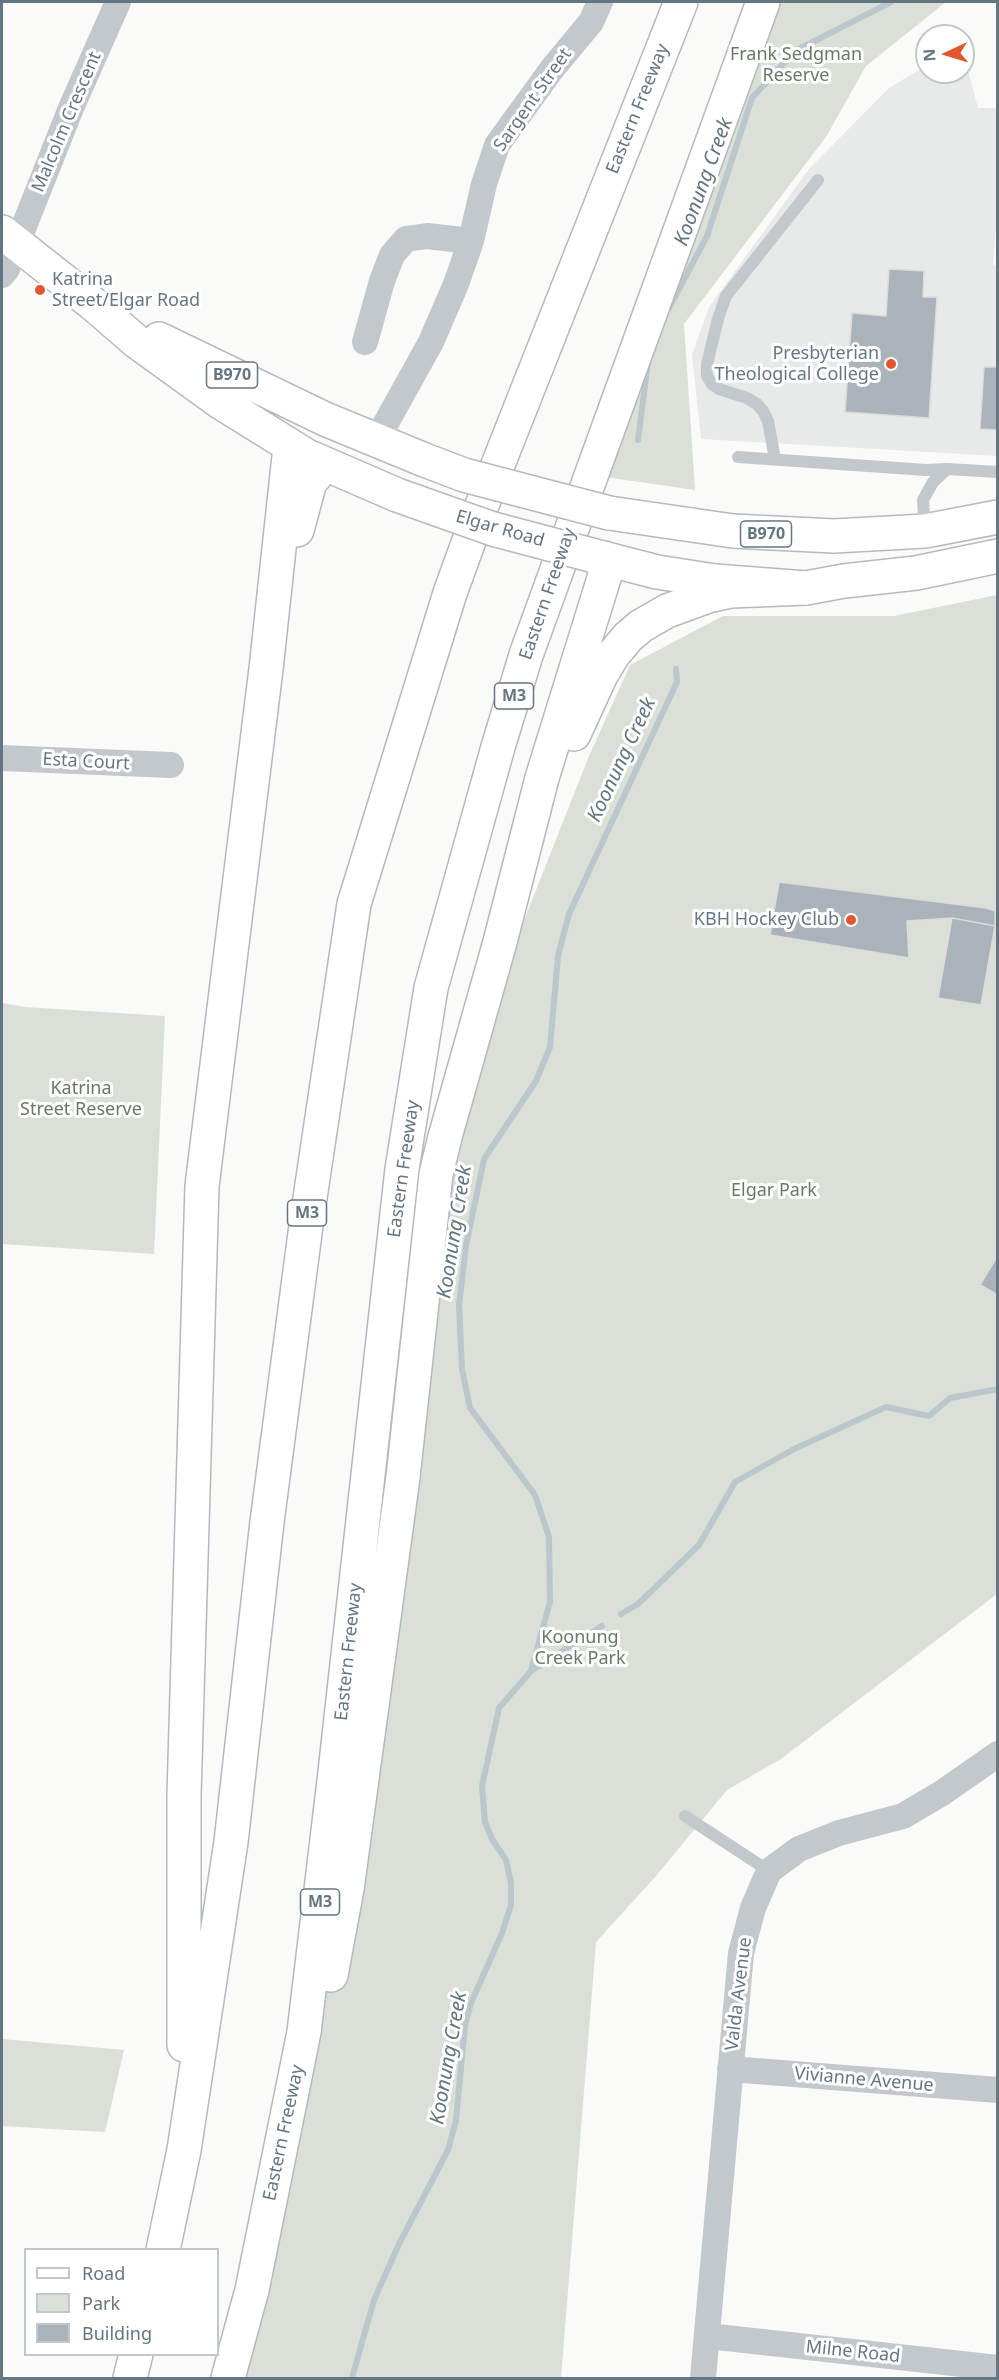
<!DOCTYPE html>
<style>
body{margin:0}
#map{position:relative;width:999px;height:2380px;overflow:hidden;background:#fafaf8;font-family:"Noto Sans",sans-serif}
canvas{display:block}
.frame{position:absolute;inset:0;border:3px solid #657683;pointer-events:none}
.legend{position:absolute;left:24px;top:2248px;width:195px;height:108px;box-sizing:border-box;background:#fff;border:2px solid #c1c8cd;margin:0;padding:8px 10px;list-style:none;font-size:18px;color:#657683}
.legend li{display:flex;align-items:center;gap:12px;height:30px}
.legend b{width:30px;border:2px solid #c1c8cd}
.north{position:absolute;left:915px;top:24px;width:60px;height:60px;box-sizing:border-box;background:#fff;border:2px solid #c1c8cd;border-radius:50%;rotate:266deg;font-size:16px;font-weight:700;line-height:24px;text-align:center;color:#657683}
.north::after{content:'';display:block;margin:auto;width:21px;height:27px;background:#e4572e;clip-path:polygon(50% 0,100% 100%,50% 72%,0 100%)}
</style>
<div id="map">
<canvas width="999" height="2380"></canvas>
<div class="frame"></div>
<ul class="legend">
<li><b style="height:8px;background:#fff"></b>Road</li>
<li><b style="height:16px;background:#dadfd7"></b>Park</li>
<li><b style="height:16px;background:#aab3b9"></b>Building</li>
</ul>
<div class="north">N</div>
</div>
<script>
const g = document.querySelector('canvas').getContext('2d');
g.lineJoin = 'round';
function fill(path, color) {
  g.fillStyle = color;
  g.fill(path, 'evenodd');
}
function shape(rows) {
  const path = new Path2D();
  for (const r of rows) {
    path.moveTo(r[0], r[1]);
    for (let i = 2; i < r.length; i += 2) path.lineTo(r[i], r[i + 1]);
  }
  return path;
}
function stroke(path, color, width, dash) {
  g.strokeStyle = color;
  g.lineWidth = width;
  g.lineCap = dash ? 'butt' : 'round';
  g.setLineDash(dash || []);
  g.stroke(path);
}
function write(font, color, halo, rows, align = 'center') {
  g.font = font + ' "Noto Sans",sans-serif';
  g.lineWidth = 6;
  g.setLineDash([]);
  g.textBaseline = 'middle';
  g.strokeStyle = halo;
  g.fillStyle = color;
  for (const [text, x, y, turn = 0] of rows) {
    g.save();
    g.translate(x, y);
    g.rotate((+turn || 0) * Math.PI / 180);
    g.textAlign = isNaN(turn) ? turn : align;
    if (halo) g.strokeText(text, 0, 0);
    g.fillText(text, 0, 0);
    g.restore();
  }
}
fill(shape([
 [963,52,978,108,997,108,998,204,993,265,998,266,997,456,701,439,692,355,709,307,809,169,889,88,927,65,927,72,963,72]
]), '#e8e9e9');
fill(shape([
 [752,2,946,2,866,66,826,137,684,324,695,490,591,475],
 [997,595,997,1594,781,1759,727,1790,656,1876,596,1942,561,2378,245,2378,253,2350,281,2128,358,1739,415,1297,489,1009,589,756,630,665,723,616,894,616],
 [2,1003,25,1007,165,1016,154,1254,2,1244],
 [2,2039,124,2050,105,2132,2,2126]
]), '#dadfd7');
stroke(shape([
 [669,308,707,236,752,98,795,51,891,2],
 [638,440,648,362],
 [621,1614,638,1604,699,1545,735,1482,794,1449,886,1407,929,1416,950,1398,998,1389],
 [531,1671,602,1626],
 [352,2378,374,2300,399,2244,448,2150,456,2121,465,2025,471,2003,502,1933,511,1905,511,1883,506,1860,492,1839,485,1822,482,1786,499,1708,531,1671,550,1602,549,1537,535,1495,470,1408,462,1369,459,1305,466,1246,484,1159,536,1081,550,1047,558,956,569,914,677,682,676,669]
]), '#bbc7cb', 6);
const building = shape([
 [889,269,924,271,923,297,937,297,929,418,845,412,852,313,886,316,889,269],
 [984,367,998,367,998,430,980,429,984,367],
 [779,882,986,908,995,911,995,926,952,918,907,921,909,958,770,935,779,882],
 [952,918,995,926,981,1005,938,998,952,918],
 [998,1255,998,1295,980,1285,998,1255]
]);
fill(building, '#aab3b9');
stroke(building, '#dcdcda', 1.5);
const primary = shape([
 [2,232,92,303,137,342,220,402,307,456,397,495],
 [159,339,325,419,422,459],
 [609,513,733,531,834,536,925,531,998,517],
 [591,555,657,572,715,581,806,588,844,581,916,573,998,556]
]);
const highway = shape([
 [297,530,310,482,325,465],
 [574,734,601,675,613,655,628,637,641,626,667,611,708,596,731,591,806,588],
 [331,1975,347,1889,403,1477,436,1174,445,1137,500,942,542,778,605,575,604,558],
 [184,2045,184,1795,202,1186,266,669,290,447],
 [163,2250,184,2150,231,1842,267,1522,307,1218,354,904,450,593,482,505,681,2],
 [130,2378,136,2354],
 [228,2378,252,2290,304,2032,334,1781,402,1169,431,988,498,747,526,655,763,2]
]);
stroke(primary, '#b5babe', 36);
stroke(highway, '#b4b9bd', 36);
stroke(shape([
 [738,457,926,470,947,469],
 [775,459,768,421,763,411,757,404,747,398,719,389,712,384,707,376,707,364,718,319,726,296,818,180],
 [925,530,923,500,933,482,947,469,998,472],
 [685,1816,769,1871]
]), '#c3c8cc', 12);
stroke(shape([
 [2,275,7,269,71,108,118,2],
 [365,342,382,281,392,255,406,239,427,236,471,241],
 [376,441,431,342,456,284,471,241,484,184,497,145,552,69,591,22,600,2],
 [2,758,171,765],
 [730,2069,998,2090],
 [708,2336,998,2368],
 [703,2378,741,1953,753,1908,769,1871,799,1849,839,1833,903,1816,942,1793,998,1754]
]), '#c3c8cc', 26);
stroke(primary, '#fff', 33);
stroke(highway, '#fff', 33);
const primaryBridge = shape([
 [422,459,464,475,609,513],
 [397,495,493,529,591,555]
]);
stroke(primaryBridge, '#b5babe', 36, []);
stroke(primaryBridge, '#fff', 33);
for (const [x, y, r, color] of [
 [40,290,6,"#e4572e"],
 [891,364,6,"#e4572e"],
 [851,920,6,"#e4572e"]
]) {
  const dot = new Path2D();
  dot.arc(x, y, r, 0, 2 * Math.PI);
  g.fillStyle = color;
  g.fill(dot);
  stroke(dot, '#fff', 2);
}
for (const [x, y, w] of [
 [232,375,51],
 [766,534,51],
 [514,696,39],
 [307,1213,39],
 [320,1902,39]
]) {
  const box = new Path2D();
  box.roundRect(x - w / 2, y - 13, w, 26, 4.5);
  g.fillStyle = '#fff';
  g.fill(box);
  stroke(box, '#657683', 1.5);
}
write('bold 16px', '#657683', null, [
 ["B970",232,375],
 ["B970",766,534],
 ["M3",514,696],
 ["M3",307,1213],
 ["M3",320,1902]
]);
write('18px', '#687a64', '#fff', [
 ["Frank Sedgman",796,55],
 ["Reserve",796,76],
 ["Katrina",81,1089],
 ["Street Reserve",81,1110],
 ["Elgar Park",774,1191],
 ["Koonung",580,1638],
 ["Creek Park",580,1659]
]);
write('18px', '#657683', '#fff', [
 ["Sargent Street",533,100,-55],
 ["Eastern Freeway",638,109,-68],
 ["Malcolm Crescent",67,122,-67],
 ["Elgar Road",500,529,16],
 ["Eastern Freeway",548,594,-71],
 ["Esta Court",86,762,3],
 ["Eastern Freeway",404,1169,-82],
 ["Eastern Freeway",349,1652,-84],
 ["Valda Avenue",739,1994,-83],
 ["Vivianne Avenue",864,2080,5],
 ["Eastern Freeway",284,2133,-78],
 ["Milne Road",853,2352,6]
]);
write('18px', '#657683', '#fff', [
 ["Katrina",52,280,"left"],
 ["Street/Elgar Road",52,301,"left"],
 ["Presbyterian",879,354],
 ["Theological College",879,375],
 ["KBH Hockey Club",839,920]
], 'right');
write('italic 20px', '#60757c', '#fff', [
 ["Koonung Creek",704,182,-70],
 ["Koonung Creek",622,760,-65],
 ["Koonung Creek",455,1232,-81],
 ["Koonung Creek",449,2058,-80]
]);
</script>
